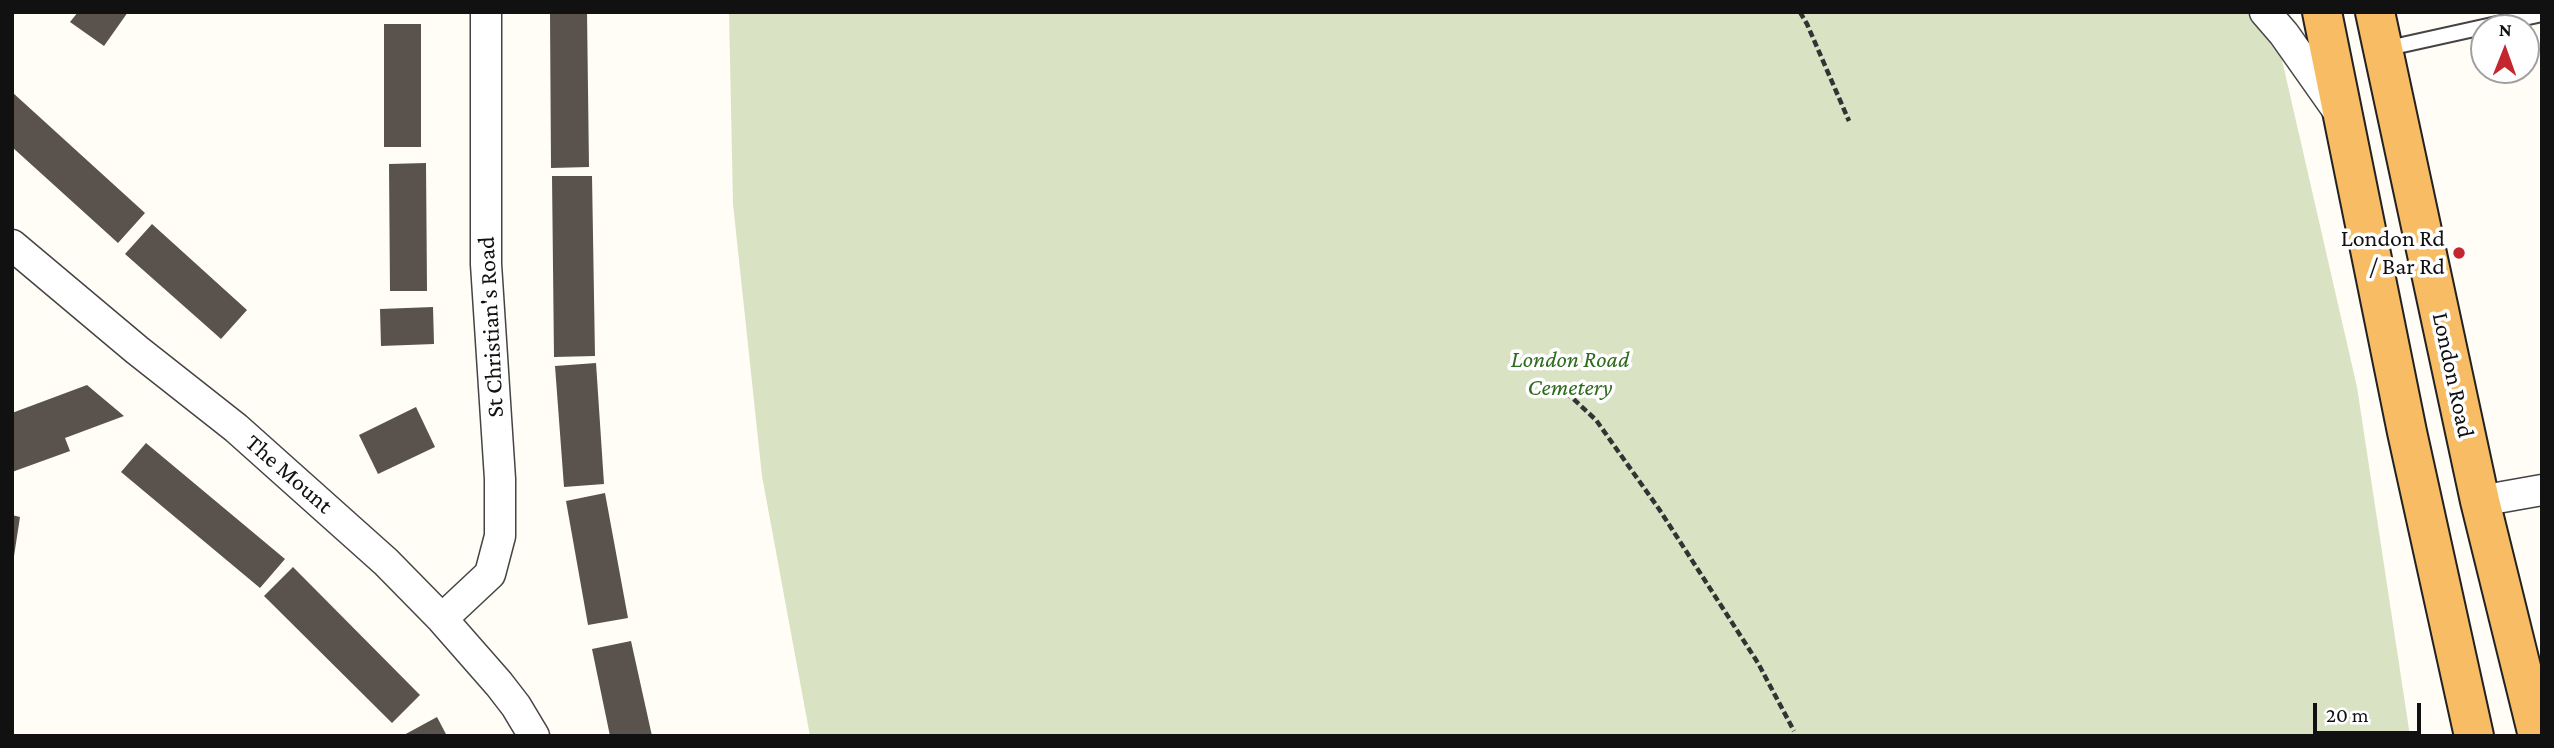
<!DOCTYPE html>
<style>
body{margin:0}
#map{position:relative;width:2554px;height:748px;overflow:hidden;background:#fffdf5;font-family:"Crimson Pro",serif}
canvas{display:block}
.frame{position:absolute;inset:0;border:14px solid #111;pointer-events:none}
.north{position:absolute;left:2470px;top:14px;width:70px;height:70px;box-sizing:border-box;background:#fff;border:2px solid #a0a0a0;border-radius:50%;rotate:1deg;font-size:19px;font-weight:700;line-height:28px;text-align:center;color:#111}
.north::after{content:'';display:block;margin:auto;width:24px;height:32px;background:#c4262e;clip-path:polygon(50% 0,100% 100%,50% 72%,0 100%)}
.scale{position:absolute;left:2313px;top:703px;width:108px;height:32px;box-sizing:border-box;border:4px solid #111;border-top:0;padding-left:9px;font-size:21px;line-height:24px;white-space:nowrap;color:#111;-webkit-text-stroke:5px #fff;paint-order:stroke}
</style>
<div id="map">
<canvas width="2554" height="748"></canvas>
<div class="frame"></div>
<div class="north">N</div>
<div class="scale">20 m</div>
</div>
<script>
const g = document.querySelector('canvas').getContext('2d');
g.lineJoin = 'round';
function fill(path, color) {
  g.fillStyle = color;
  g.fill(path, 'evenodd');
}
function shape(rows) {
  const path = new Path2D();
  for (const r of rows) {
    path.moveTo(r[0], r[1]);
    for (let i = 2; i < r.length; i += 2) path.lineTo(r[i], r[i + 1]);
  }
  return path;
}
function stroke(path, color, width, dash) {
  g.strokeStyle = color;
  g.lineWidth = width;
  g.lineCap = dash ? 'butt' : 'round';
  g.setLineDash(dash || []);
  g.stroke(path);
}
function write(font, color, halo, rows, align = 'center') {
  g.font = font + ' "Crimson Pro",serif';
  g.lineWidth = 7;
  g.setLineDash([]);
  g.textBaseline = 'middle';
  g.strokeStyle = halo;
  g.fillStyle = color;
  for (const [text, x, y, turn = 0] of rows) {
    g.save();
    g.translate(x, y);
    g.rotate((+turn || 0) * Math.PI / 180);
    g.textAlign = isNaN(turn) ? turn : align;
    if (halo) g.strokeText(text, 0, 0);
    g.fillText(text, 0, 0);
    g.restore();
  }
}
fill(shape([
 [729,12,2271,12,2357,387,2410,736,810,736,762,476,733,204]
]), '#d9e3c4');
fill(shape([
 [78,12,128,12,104,46,70,22],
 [550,12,587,12,589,167,551,168],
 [384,24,421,24,421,147,384,147],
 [12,92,145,213,118,243,12,147],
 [426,163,427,291,390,291,389,164],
 [552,176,592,176,595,356,554,357],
 [152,224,247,310,221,339,125,254],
 [433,307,434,344,381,346,380,309],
 [596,363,604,484,564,487,555,366],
 [87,385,124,416,65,438,70,451,12,472,12,413],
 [416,407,435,447,378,474,359,435],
 [146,443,285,559,260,588,121,472],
 [605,493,628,618,588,625,566,501],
 [12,515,20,517,14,556,12,556],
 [293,567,420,695,392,723,264,596],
 [631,641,652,736,610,736,592,649],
 [437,717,447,736,402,736]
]), '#5a524d');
const service = shape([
 [2384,49,2542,14]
]);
const minor = shape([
 [2265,12,2284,34,2339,112],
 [12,245,137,350,236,428,386,562,442,619,499,684,516,706,534,736],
 [2480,501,2542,490],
 [442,619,490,574,500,536,500,479,486,264,486,12]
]);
const trunk = shape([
 [2322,12,2407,432,2474,736],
 [2375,12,2480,501,2538,736]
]);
stroke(service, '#444', 18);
stroke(minor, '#444', 33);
stroke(trunk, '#222', 42);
stroke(shape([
 [1800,12,1807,24,1849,121],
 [1566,392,1596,420,1659,509,1758,663,1794,731]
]), '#333', 4.5, [7, 3.5]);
stroke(service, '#fff', 14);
stroke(minor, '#fff', 30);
stroke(trunk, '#f7bc64', 38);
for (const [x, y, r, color] of [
 [2459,253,7,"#c4262e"]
]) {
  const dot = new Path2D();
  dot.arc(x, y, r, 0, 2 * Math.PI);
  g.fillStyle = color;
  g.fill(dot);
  stroke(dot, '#fff', 2.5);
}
write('24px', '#111', '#fff', [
 ["London Rd",2445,239],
 ["/ Bar Rd",2445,267]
], 'right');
write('24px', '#111', '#fff', [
 ["St Christian's Road",491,327,-93],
 ["London Road",2453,375,78],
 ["The Mount",289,474,41]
]);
write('italic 24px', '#2f6b1f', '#fff', [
 ["London Road",1570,360],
 ["Cemetery",1570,388]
]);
</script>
